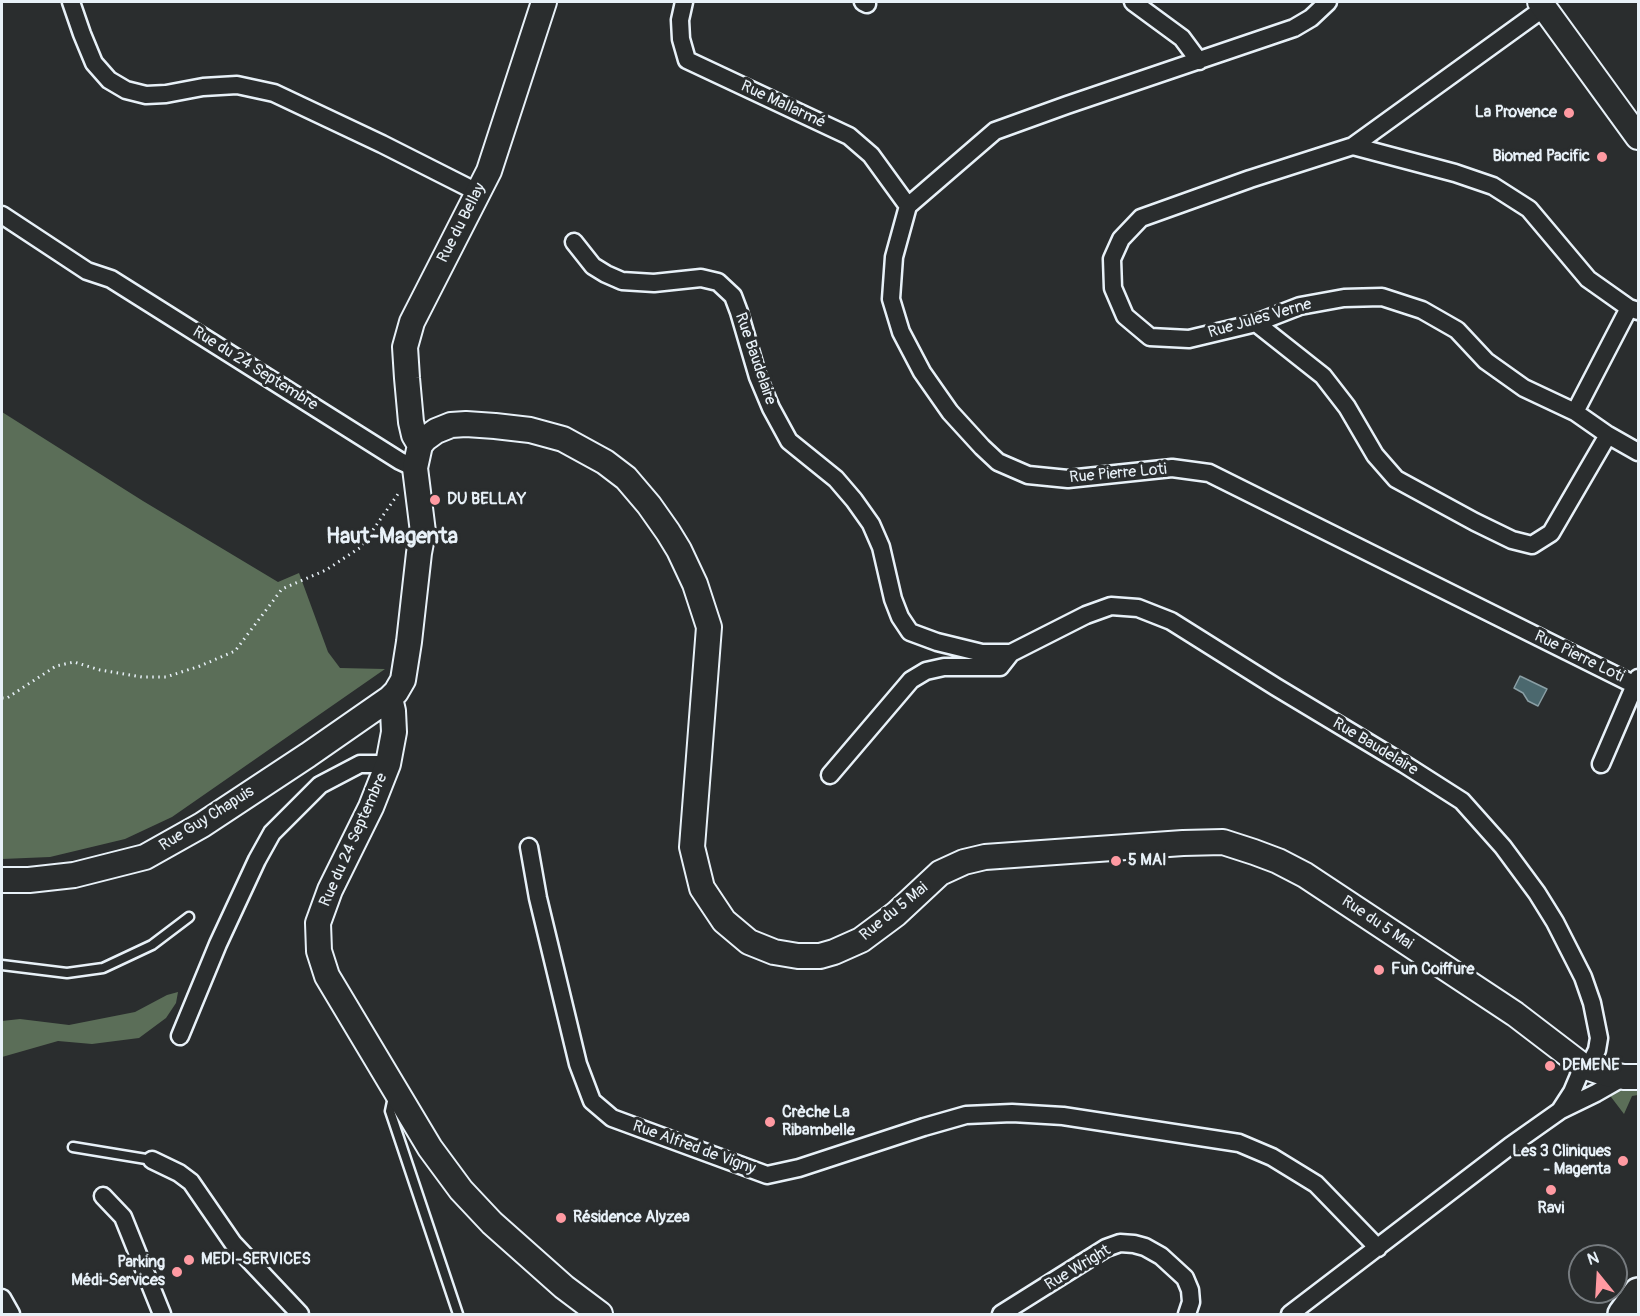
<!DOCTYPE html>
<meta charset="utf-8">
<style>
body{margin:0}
#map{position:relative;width:1640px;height:1316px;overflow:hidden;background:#2a2d2e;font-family:Pangolin,sans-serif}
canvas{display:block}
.frame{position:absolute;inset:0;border:3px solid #e8f1f8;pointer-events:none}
.north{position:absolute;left:1568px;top:1244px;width:60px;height:60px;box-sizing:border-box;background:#2a2d2e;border:2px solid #767b7f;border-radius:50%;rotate:342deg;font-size:16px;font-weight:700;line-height:24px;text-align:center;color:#e8f1f8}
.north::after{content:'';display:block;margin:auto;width:21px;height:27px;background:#ff9aa2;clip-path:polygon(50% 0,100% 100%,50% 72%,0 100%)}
</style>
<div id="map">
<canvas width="1640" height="1316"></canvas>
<div class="frame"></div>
<div class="north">N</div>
</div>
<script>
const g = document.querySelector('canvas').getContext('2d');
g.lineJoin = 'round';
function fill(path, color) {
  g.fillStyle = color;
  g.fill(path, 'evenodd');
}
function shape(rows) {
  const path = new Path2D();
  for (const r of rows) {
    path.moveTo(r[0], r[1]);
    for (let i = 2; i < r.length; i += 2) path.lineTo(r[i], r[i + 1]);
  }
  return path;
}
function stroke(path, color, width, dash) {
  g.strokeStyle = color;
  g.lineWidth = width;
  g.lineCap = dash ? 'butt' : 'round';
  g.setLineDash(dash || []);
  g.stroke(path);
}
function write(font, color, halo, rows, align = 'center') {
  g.font = font + ' Pangolin,sans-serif';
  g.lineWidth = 6;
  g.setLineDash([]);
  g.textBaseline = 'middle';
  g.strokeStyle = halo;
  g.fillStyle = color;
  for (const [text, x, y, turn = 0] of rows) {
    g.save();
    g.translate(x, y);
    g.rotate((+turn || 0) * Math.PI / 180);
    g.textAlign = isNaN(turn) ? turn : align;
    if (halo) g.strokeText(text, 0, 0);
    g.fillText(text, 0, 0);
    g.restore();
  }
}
fill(shape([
 [2,412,143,501,278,582,299,573,328,652,340,668,385,669,172,817,125,839,50,857,2,859],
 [178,992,176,1003,166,1018,139,1038,92,1044,58,1041,2,1057,2,1021,20,1019,69,1025,135,1012,167,995],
 [1638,1085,1638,1095,1632,1096,1624,1114,1608,1093,1619,1088]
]), '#5b6e58');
const water = shape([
 [1520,676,1547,689,1538,706,1528,701,1523,693,1514,688,1520,676]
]);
fill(water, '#4b686e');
stroke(water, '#8a9fa5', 1.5);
const lane = shape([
 [2,965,67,973,103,968,152,945,189,917],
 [393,1097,390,1111,458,1314],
 [73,1147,152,1160]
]);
const street = shape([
 [71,2,82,34,94,63,109,80,126,90,146,95,166,94,203,87,237,85,274,93,382,144,477,192],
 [684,2,680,20,681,39,687,60,849,136,871,155,908,206],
 [863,2,867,4],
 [1133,2,1182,38,1199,61],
 [1328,2,1311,18,1294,28,1067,105,995,131,908,206,894,257,891,299,901,332,922,372,950,412,982,447,998,462,1028,475,1068,479,1172,468,1209,473,1635,685],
 [1544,8,1353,146,1250,179,1141,218,1121,239,1112,259,1113,288,1125,316,1150,337,1189,339,1256,323,1300,306,1344,298,1382,297,1422,310,1457,330,1486,361,1524,388,1575,412,1608,435,1638,452],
 [1353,146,1455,173,1493,186,1529,209,1588,279,1629,308,1638,311],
 [2,215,87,271,111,279,400,461,415,468],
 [574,242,593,266,606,274,622,281,654,283,701,278,718,282,733,296,739,312,758,377,771,408,789,441,836,479,854,500,871,524,881,547,893,599,900,617,910,632,937,642,982,653,1011,653,1086,615,1111,606,1138,608,1171,621,1276,687,1404,764,1462,801,1503,847,1537,893,1555,922,1583,977,1592,1003,1599,1038,1597,1050,1588,1068],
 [1256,323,1323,376,1347,407,1375,455,1396,479,1475,522,1512,540,1532,545,1551,533,1608,435],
 [1575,412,1629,308],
 [1601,764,1638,678],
 [830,775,911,680,926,671,944,667,1000,667,1011,653],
 [529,847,538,898,578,1064,592,1101,612,1118,767,1175,799,1168,924,1127,966,1115,1012,1113,1063,1116,1239,1143,1272,1157,1316,1184,1378,1248],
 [180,1036,218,944,257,860,272,833,320,785,360,764,388,764],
 [1561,1109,1572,1092,1583,1066],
 [152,1160,179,1173,191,1182,233,1243,300,1314],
 [103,1196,123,1217,162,1314],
 [2,1298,11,1314],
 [1001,1314,1106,1248,1120,1243,1134,1244,1145,1247,1161,1256,1185,1278,1190,1290,1191,1302,1187,1314],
 [1290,1314,1510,1146,1561,1110,1596,1093,1624,1077]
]);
const secondary = shape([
 [1540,2,1638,137],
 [420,445,414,435,411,422,407,378,405,347,412,322,489,171,544,2],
 [390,698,393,711,394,732,388,764,371,807,330,890,318,923,319,951,327,976,430,1148,461,1190,492,1223,564,1287,600,1314],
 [2,880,29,880,74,875,145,857,202,825,308,755,390,698,396,692,403,680,409,642,419,553,423,532,415,468,420,445,425,439,436,431,451,425,466,424,495,426,530,430,563,439,605,462,626,478,649,505,668,532,679,550,695,584,709,627,692,847,702,888,724,921,749,942,774,952,798,956,820,956,834,952,861,940,896,914,940,873,964,862,985,857,1183,843,1223,842,1254,852,1278,861,1305,875,1515,1014,1583,1066,1607,1074,1624,1077,1638,1077]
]);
const primary = shape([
 [1622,1314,1638,1292]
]);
stroke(lane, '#e8f1f8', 13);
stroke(street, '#e8f1f8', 21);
stroke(secondary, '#e8f1f8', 28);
stroke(primary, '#e8f1f8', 32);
stroke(shape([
 [2,698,7,698,56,666,74,662,100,670,142,677,166,677,200,666,235,651,282,589,326,570,361,547,398,494]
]), '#e8f1f8', 3, [1.5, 4.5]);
stroke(lane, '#2a2d2e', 8);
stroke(street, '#2a2d2e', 16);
stroke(secondary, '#2a2d2e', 24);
stroke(primary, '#2a2d2e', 27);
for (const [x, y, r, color] of [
 [1569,113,6,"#ff9aa2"],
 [1602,157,6,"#ff9aa2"],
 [435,500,6,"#ff9aa2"],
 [1116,861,6,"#ff9aa2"],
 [1379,970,6,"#ff9aa2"],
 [1550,1066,6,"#ff9aa2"],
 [770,1122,6,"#ff9aa2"],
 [1623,1161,6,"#ff9aa2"],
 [1551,1190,6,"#ff9aa2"],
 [561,1218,6,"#ff9aa2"],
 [189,1260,6,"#ff9aa2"],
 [177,1272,6,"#ff9aa2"]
]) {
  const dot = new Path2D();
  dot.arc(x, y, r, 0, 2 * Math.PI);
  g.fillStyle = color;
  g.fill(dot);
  stroke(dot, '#2a2d2e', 2);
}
write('16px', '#e8f1f8', '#2a2d2e', [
 ["Rue Mallarmé",783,105,25],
 ["Rue du Bellay",462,223,-63],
 ["Rue Jules Verne",1260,319,-16],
 ["Rue Baudelaire",755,359,71],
 ["Rue du 24 Septembre",255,369,32],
 ["Rue Pierre Loti",1118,474,-5],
 ["Rue Pierre Loti",1579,657,26],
 ["Rue Baudelaire",1375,747,31],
 ["Rue Guy Chapuis",207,819,-32],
 ["Rue du 24 Septembre",354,840,-66],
 ["Rue du 5 Mai",894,912,-39],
 ["Rue du 5 Mai",1377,923,34],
 ["Rue Alfred de Vigny",694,1148,20],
 ["Rue Wright",1078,1268,-31]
]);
write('bold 16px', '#e8f1f8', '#2a2d2e', [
 ["La Provence",1557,113,"right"],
 ["Biomed Pacific",1590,157,"right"],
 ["DU BELLAY",447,500],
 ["5 MAI",1128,861],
 ["Fun Coiffure",1391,970],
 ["DEMENE",1562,1066],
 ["Crèche La",782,1113],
 ["Ribambelle",782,1131],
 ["Les 3 Cliniques",1611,1152,"right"],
 ["- Magenta",1611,1170,"right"],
 ["Ravi",1551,1209,"center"],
 ["Résidence Alyzea",573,1218],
 ["MEDI-SERVICES",201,1260],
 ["Parking",165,1263,"right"],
 ["Médi-Services",165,1281,"right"]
], 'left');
write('bold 22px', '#e8f1f8', '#2a2d2e', [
 ["Haut-Magenta",392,537]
]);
</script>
